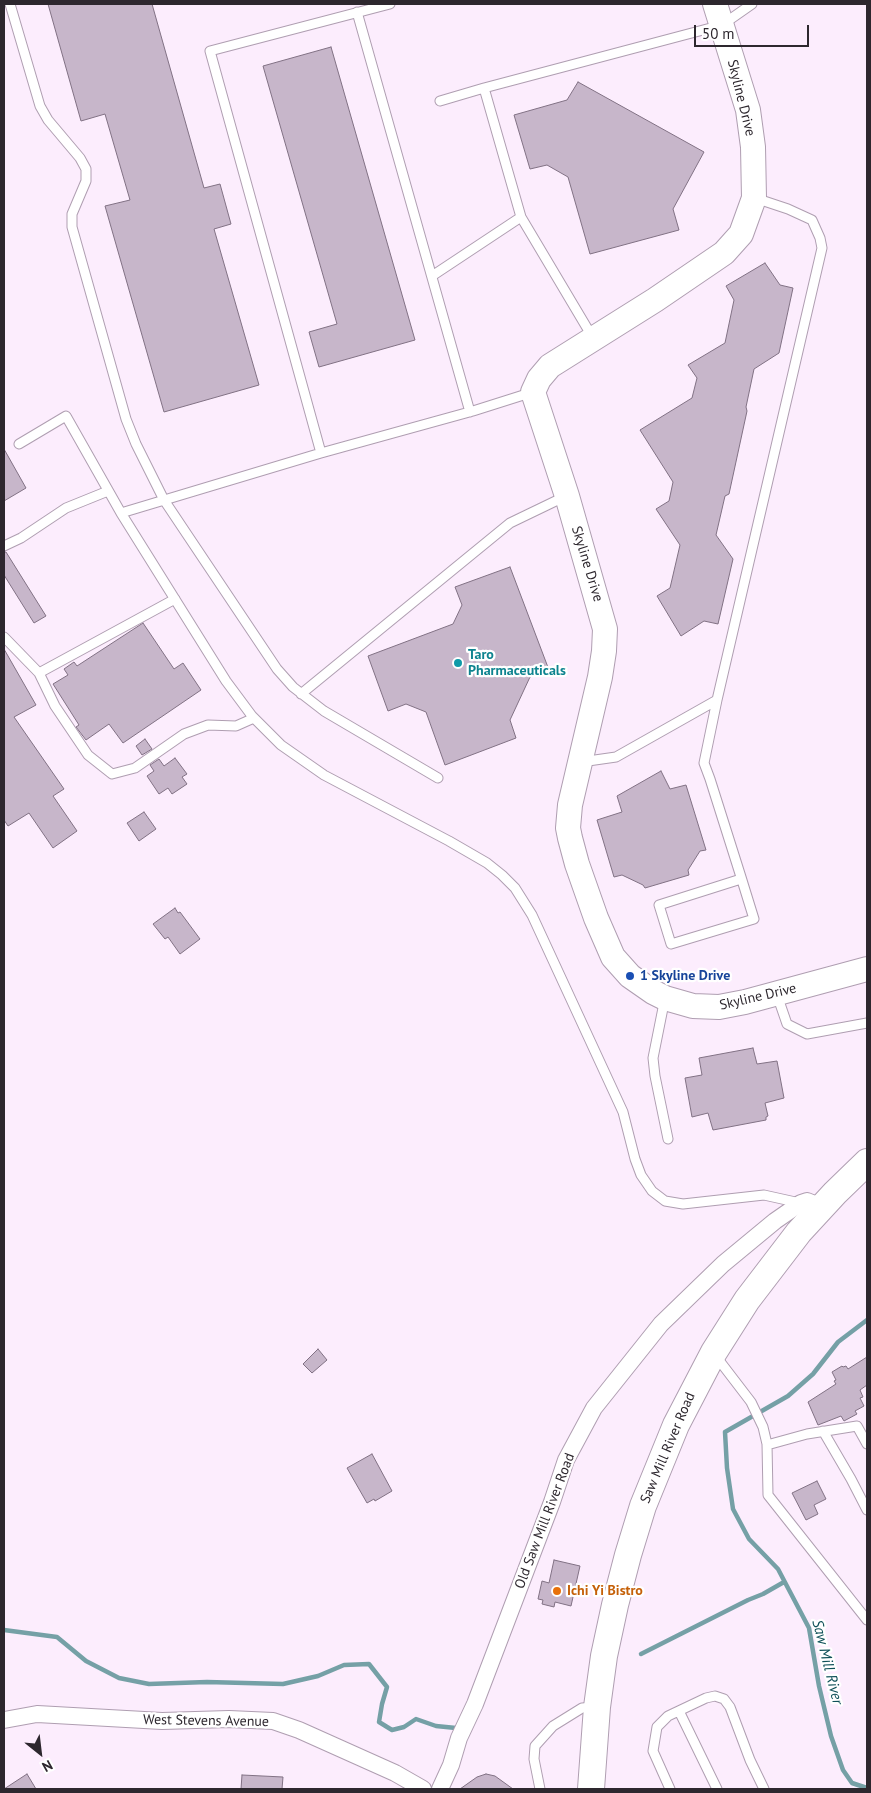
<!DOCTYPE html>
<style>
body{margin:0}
#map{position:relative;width:871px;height:1793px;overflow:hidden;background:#fcedfd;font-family:"PT Sans",sans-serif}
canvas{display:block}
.frame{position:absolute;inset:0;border:5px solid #2d272e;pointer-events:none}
.north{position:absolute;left:15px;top:1728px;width:50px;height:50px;-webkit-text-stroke:4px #fff;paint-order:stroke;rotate:151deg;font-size:14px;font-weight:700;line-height:20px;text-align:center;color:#2d272e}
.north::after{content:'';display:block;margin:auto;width:18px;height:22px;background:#2d272e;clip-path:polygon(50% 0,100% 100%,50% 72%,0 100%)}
.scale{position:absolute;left:694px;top:25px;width:115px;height:22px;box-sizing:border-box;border:2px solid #2d272e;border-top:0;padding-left:6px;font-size:15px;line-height:18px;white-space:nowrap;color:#2d272e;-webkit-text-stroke:4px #fff;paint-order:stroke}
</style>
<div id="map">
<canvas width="871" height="1793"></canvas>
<div class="frame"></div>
<div class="north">N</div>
<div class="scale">50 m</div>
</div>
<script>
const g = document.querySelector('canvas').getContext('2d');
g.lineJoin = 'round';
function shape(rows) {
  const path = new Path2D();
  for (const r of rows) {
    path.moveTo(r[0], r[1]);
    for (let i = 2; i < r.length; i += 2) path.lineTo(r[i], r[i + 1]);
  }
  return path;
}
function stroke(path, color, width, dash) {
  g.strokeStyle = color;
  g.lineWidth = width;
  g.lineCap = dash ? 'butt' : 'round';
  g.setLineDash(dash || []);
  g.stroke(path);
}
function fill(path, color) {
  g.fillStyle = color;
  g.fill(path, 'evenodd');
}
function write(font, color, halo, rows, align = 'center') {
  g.font = font + ' "PT Sans",sans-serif';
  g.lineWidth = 4.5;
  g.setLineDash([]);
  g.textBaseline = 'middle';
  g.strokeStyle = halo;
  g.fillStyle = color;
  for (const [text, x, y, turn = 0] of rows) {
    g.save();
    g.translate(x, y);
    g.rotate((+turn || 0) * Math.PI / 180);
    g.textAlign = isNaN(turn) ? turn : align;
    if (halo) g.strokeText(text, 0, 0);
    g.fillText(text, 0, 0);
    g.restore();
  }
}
stroke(shape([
 [867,1320,838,1342,813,1374,788,1396,725,1432,727,1468,733,1509,749,1539,778,1569,809,1628,819,1686,831,1736,843,1770,852,1783,867,1788],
 [4,1630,57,1637,86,1661,119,1678,149,1684,207,1682,283,1684,318,1676,344,1665,369,1664,387,1687,382,1704,379,1722,392,1730,404,1727,416,1719,436,1726,456,1728],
 [641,1654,748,1600,763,1594,784,1582]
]), '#75a0a6', 4.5);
const building = shape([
 [48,4,152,4,204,188,220,184,231,224,214,229,259,385,164,412,105,206,130,200,105,114,81,121,48,4],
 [331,47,415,340,319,367,309,332,337,324,263,66,331,47],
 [578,82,704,152,673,209,679,230,590,254,568,177,547,165,530,169,514,115,567,100,578,82],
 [765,263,780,285,793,288,779,353,754,369,746,407,747,411,729,494,725,496,716,535,733,559,718,624,704,621,681,636,657,596,670,588,680,545,656,509,669,501,673,482,640,430,692,398,697,378,688,365,725,343,734,300,726,286,765,263],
 [4,449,26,488,4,501,4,449],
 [4,552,6,552,46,616,34,623,4,575,4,552],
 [510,567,549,670,530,677,510,720,516,738,445,765,426,712,406,704,388,711,368,656,453,624,462,605,455,587,510,567],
 [143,623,174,669,183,663,201,690,123,743,109,724,86,740,76,727,79,725,53,684,68,675,64,669,74,662,77,666,143,623],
 [4,649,36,705,14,717,64,789,53,796,77,831,53,848,29,813,8,826,4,820,4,649],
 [145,739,152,749,142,755,136,746,145,739],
 [175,758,187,774,182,777,187,784,172,794,168,788,159,794,147,776,154,771,150,765,159,759,164,766,175,758],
 [661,771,670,789,686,785,706,850,700,851,688,870,689,875,645,888,643,885,622,875,614,877,597,820,622,812,617,796,661,771],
 [144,812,156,829,139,841,127,823,144,812],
 [175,908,178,913,180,912,200,939,180,954,168,937,165,939,153,924,175,908],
 [753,1048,757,1064,777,1061,784,1098,765,1103,768,1116,766,1117,766,1120,713,1130,708,1113,692,1117,685,1078,702,1075,699,1058,753,1048],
 [318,1349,327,1360,312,1373,303,1364,318,1349],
 [867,1357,867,1385,860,1390,863,1397,860,1398,864,1406,855,1411,857,1414,844,1421,841,1416,818,1425,808,1402,836,1384,834,1381,836,1380,832,1372,842,1366,843,1367,846,1366,848,1369,867,1357],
 [372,1454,392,1491,375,1501,374,1499,367,1503,347,1468,372,1454],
 [817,1481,826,1499,814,1505,818,1514,806,1520,792,1493,817,1481],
 [554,1560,580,1566,571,1606,555,1602,554,1607,542,1604,543,1600,538,1599,542,1581,549,1583,554,1560],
 [27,1774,36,1789,4,1789,27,1774],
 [486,1774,495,1776,513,1789,460,1789,477,1777,486,1774],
 [242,1775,283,1777,282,1789,241,1789,242,1775]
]);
fill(building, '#c7b6ca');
stroke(building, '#817184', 1);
const lane = shape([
 [10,4,40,106,48,120,80,158,86,169,86,181,72,214,72,227,126,419,136,444,164,500,277,669,293,687,324,711,438,778],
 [357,12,470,412],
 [440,101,484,88],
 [432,276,521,217],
 [593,338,521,217,484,88,722,25,752,4],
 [19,444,66,416,121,513,226,681,252,716,281,745,324,775,449,841,487,863,502,875,515,888,532,915,623,1112,635,1159,641,1175,652,1191,665,1201,683,1204,764,1195,800,1203],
 [321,453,210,51,390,4],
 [121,513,321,453,473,411,533,392],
 [4,546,21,538,66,508,108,491],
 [4,637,39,673,175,599],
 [39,673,55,706,88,755,112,774,135,768,184,734,208,725,236,726,254,718],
 [301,694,510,523,566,496],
 [717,700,704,763,710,779,741,877,754,919,671,944,659,905,741,879],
 [581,762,616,757,717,700,822,248,820,238,812,220,788,209,755,198],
 [777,995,787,1024,807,1034,867,1023],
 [665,998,653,1058,655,1076,668,1139],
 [715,1355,751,1402,763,1427,767,1444,768,1495,867,1620],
 [823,1431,851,1479,867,1510],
 [767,1445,807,1434,857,1426,867,1444],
 [679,1711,717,1789],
 [540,1789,534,1759,535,1746,553,1726,582,1708,594,1707],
 [670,1789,653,1751,657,1727,668,1716,706,1698,715,1696,724,1699,730,1707,750,1760,764,1789]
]);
const street = shape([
 [4,1720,37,1714,162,1721,229,1719,273,1721,299,1730,395,1773,423,1789],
 [440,1789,451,1765,459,1738,475,1704,552,1502,566,1460,594,1408,661,1324,723,1264,775,1221,801,1203,807,1201,822,1207]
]);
const secondary = shape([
 [715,4,748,110,753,147,754,198,741,234,724,253,655,300,550,366,539,379,533,392,567,496,605,629,604,651,600,677,570,805,568,828,570,838,577,864,596,918,613,957,630,976,653,992,665,998,693,1006,719,1007,745,1002,867,969]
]);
const primary = shape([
 [591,1789,597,1707,604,1656,615,1605,628,1555,643,1506,676,1425,714,1352,747,1300,799,1232,835,1193,867,1162]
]);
stroke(lane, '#af9eb1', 11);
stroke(street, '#af9eb1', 18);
stroke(secondary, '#af9eb1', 26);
stroke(primary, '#af9eb1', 28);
stroke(lane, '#fff', 9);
stroke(street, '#fff', 16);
stroke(secondary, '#fff', 24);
stroke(primary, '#fff', 26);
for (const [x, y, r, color] of [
 [458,663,5,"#0f9aa8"],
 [630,976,5,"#1a4fb4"],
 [557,1591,5,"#e8710a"]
]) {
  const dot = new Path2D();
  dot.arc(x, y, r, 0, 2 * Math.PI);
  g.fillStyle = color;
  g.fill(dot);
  stroke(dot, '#fff', 2);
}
write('14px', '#2d272e', '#fff', [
 ["Skyline Drive",741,98,76],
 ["Skyline Drive",587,564,73],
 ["Skyline Drive",758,997,-13],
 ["Saw Mill River Road",668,1448,-67],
 ["Old Saw Mill River Road",545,1521,-69],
 ["West Stevens Avenue",206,1721,1]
]);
write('bold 14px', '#0d838f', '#fff', [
 ["Taro",468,655],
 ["Pharmaceuticals",468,671]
], 'left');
write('bold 14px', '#164399', '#fff', [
 ["1 Skyline Drive",640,976]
], 'left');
write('bold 14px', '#c56008', '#fff', [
 ["Ichi Yi Bistro",567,1591]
], 'left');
write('italic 15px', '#0f5058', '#fff', [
 ["Saw Mill River",827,1662,76]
]);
</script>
